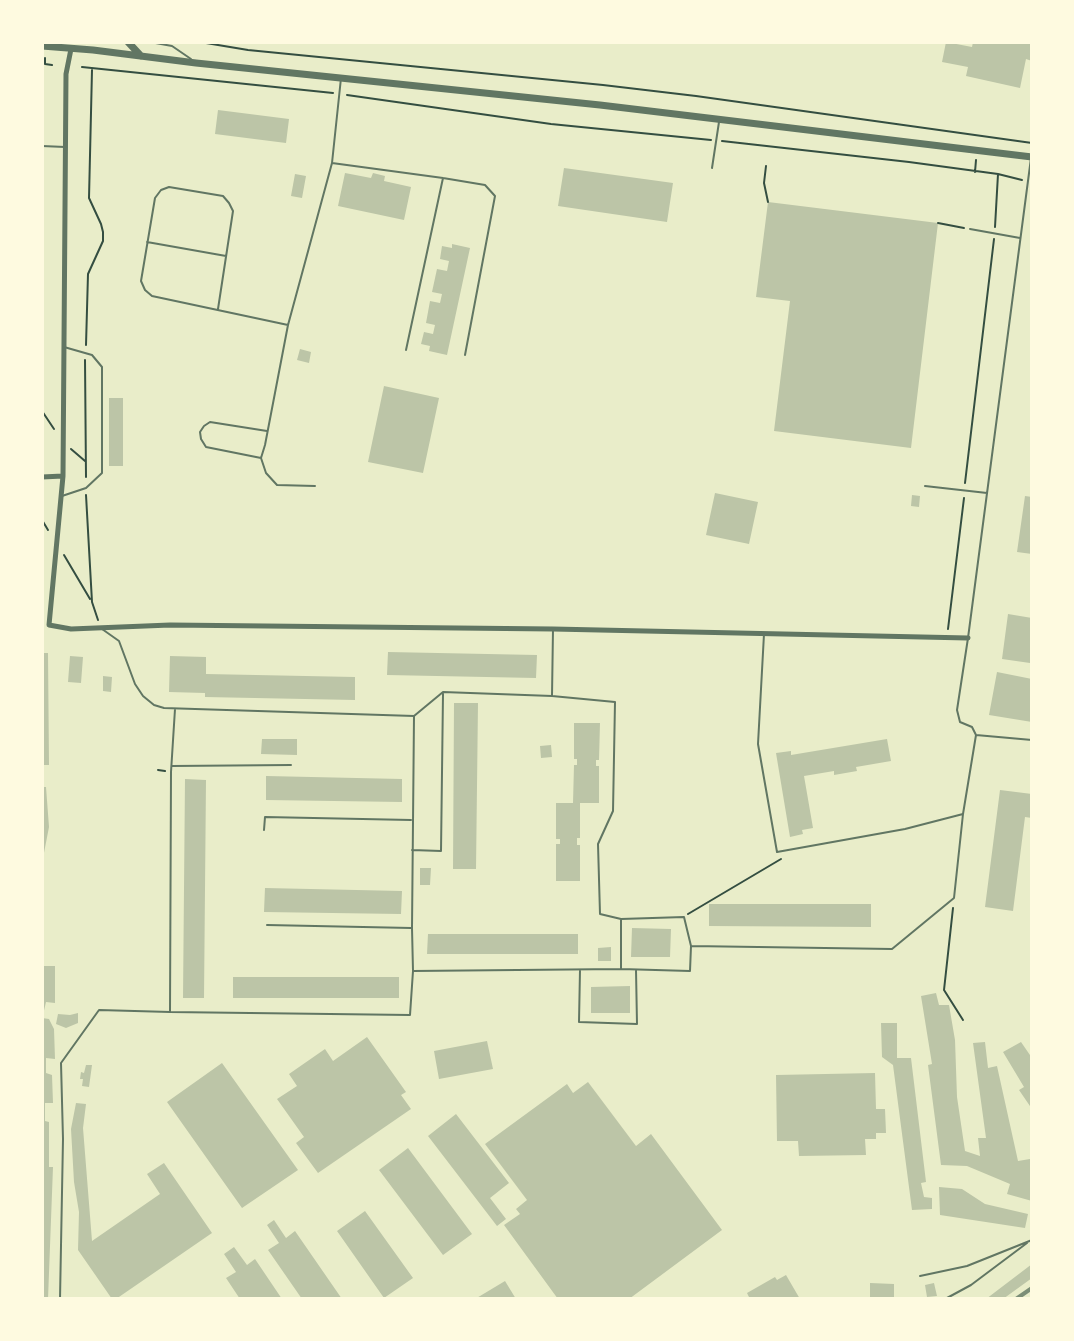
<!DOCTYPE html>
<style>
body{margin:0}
#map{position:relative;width:1074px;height:1341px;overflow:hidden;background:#e9edc9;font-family:"Golos Text",sans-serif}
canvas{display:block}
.frame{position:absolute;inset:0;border:44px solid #fefae0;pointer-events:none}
</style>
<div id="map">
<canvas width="1074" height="1341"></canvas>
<div class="frame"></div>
</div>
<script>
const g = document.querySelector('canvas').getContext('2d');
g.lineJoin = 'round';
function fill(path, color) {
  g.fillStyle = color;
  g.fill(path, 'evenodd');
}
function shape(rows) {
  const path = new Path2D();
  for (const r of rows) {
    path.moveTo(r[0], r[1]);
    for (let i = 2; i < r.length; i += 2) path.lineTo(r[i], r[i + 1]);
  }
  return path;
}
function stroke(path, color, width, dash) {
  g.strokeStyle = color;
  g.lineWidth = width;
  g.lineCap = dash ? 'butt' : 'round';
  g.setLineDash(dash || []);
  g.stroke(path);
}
fill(shape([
 [946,42,972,47,973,42,1032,42,1032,61,1026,59,1020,88,966,76,968,67,942,62],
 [218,110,289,119,286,143,215,134],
 [564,168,673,183,667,222,558,206],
 [345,173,371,178,373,173,385,176,384,181,411,187,404,220,338,206],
 [295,174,306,176,302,198,291,196],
 [768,202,938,223,911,448,774,431,790,301,756,297],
 [452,244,470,248,447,355,429,351,430,346,421,344,424,332,433,334,435,325,426,323,430,301,440,303,442,294,432,292,437,269,447,271,449,261,440,259,442,246,452,248],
 [300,349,311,352,309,363,297,360],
 [384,386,439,398,423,473,368,462],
 [109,398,123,398,123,466,109,466],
 [715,493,758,502,749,544,706,535],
 [912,495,920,496,919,507,911,506],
 [1025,496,1032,497,1032,554,1017,552],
 [1008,614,1032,618,1032,646,1030,663,1002,659],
 [388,652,537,655,536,678,387,675],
 [42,653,48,653,49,765,42,765],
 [70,656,83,657,81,683,68,682],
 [170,656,206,657,206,674,355,677,355,700,205,697,205,693,169,692],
 [997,672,1032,679,1032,722,989,715],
 [103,676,112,677,111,692,103,691],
 [454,703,478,703,476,869,453,869],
 [574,723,600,723,599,760,596,760,596,766,599,766,599,803,580,803,580,838,577,838,577,845,580,845,580,881,556,881,556,844,560,844,560,839,556,839,556,803,573,803,574,765,577,765,577,759,574,759],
 [262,739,297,739,297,755,261,754],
 [887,739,891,761,856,767,857,771,834,775,834,771,804,776,813,828,802,830,803,834,790,837,776,753,791,751,791,755],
 [551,745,552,757,541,758,540,746],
 [266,776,402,779,402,802,266,800],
 [185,779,206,780,204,998,183,998],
 [42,787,46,787,49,827,43,858,42,858],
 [1000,790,1032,794,1032,818,1025,817,1013,911,985,907],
 [420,868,431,868,430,885,420,885],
 [265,888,402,891,401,914,264,912],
 [709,904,871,904,871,927,709,926],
 [632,928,671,929,670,957,631,957],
 [428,934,578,934,578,954,427,954],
 [611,947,611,961,598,961,598,948],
 [42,966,55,966,55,1003,46,1002,43,1015],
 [233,977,399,977,399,998,233,998],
 [630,986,630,1013,591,1013,591,987],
 [936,993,939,1005,949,1005,955,1040,957,1097,965,1151,980,1156,978,1138,986,1138,973,1043,985,1042,988,1068,997,1066,1018,1161,1030,1159,1032,1167,1031,1183,1032,1184,1032,1201,1007,1194,1010,1184,967,1166,941,1165,928,1065,932,1064,921,996],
 [78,1013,78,1023,66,1028,56,1024,58,1014,70,1015],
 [42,1018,49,1019,54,1029,55,1059,46,1058,46,1073,52,1075,53,1103,45,1103,45,1121,49,1122,49,1167,53,1167,48,1299,42,1299],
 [881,1023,897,1023,897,1058,911,1058,926,1182,921,1183,924,1197,932,1198,932,1209,912,1210,893,1065,882,1057],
 [367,1037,406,1092,401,1095,411,1109,318,1173,296,1143,304,1137,277,1099,297,1086,289,1074,325,1049,333,1061],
 [487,1041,493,1069,439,1079,434,1051],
 [1021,1042,1032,1058,1032,1109,1019,1090,1024,1087,1003,1052],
 [222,1063,298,1170,242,1208,167,1102],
 [86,1065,92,1065,89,1087,82,1086,83,1079,80,1079,81,1072,84,1073],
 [875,1073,876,1109,885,1109,886,1133,876,1133,876,1139,865,1139,866,1155,799,1156,798,1141,777,1141,776,1075],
 [588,1082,636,1146,651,1134,722,1230,629,1299,558,1299,504,1225,520,1214,516,1209,527,1200,485,1144,567,1084,573,1093],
 [76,1103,86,1104,83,1128,92,1241,160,1194,147,1174,164,1163,212,1233,116,1299,112,1299,78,1250,79,1212,74,1182,71,1129],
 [456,1114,509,1183,490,1198,506,1219,497,1226,428,1136],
 [408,1148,472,1234,443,1255,379,1170],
 [939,1187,962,1189,985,1204,1028,1214,1025,1228,940,1215],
 [365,1211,413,1278,384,1298,337,1231],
 [274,1220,286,1238,295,1231,342,1299,302,1299,268,1250,279,1243,267,1225],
 [234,1247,247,1265,255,1259,282,1299,240,1299,226,1278,236,1272,224,1254],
 [1032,1264,1032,1278,1003,1299,986,1299],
 [786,1275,800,1299,750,1299,747,1293,775,1277,777,1280],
 [505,1281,516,1299,475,1299],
 [870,1283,894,1284,894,1299,870,1299],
 [934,1283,937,1296,927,1297,925,1285]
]), '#bcc5a7');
stroke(shape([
 [200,42,248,50,603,85,696,96,1032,143],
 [45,58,45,64,52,65],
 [82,67,333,93],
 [347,95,551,124,711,140],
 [722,141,909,162,998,174,995,227],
 [766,166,764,183,768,202],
 [975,172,976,160],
 [998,174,1022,180],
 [938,223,964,228],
 [86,345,88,274,103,241,103,232,101,224,89,198,92,70],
 [85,360,86,477],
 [42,411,54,429],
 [71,449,85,461],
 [965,483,994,239],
 [86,495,92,602,98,620],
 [42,520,48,530],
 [64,555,90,599],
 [948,629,964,498],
 [158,770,165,771],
 [953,908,944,990,963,1020],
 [688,914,781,859]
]), '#344e41', 2);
stroke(shape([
 [150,42,172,46,191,59],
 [42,146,65,147],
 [1031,158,968,638,957,710,960,722,972,727,976,735,1032,740],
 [332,163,443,178,485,185,495,196,465,355],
 [712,168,719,122],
 [970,229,1020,238],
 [147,242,226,256],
 [218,309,233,211,229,203,223,196,169,187,161,190,155,198,141,281,145,290,152,296,288,325],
 [406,350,443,178],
 [261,458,206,447,201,439,200,432,204,426,210,422,267,431],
 [315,486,277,485,266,473,261,458,265,445,288,325,332,163,341,78],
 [925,486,987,493],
 [62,496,86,488,102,473,102,367,92,355,64,347],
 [102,629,119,641,135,684,143,696,154,705,164,708,414,716,443,692,552,696,553,629],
 [764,634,758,744,777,852,905,829,963,814],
 [175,709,171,772,170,1012,410,1015,413,971,412,928,414,716],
 [172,766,291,765],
 [264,830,265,817,411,820],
 [412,850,441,851,443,694],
 [621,919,621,969],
 [267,925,411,928],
 [691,946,892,949,954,898,963,814,976,735],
 [580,970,579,1022,637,1024,636,970],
 [413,971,621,969,690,971,691,946,684,917,621,919,600,914,598,844,613,811,615,702,552,696],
 [920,1276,967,1266,1032,1240],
 [60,1299,63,1139,61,1063,99,1010,170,1012],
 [943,1299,947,1298,971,1285,1027,1243]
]), '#617663', 2);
stroke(shape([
 [71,49,66,74,63,476,49,625,71,629,170,625,553,629,968,638],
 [42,477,63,476]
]), '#617663', 5);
stroke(shape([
 [128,42,141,56],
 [42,46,93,50,196,63,600,105,1032,157]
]), '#617663', 7);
stroke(shape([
 [1016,1299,1032,1288]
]), '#7c8e77', 4);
</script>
